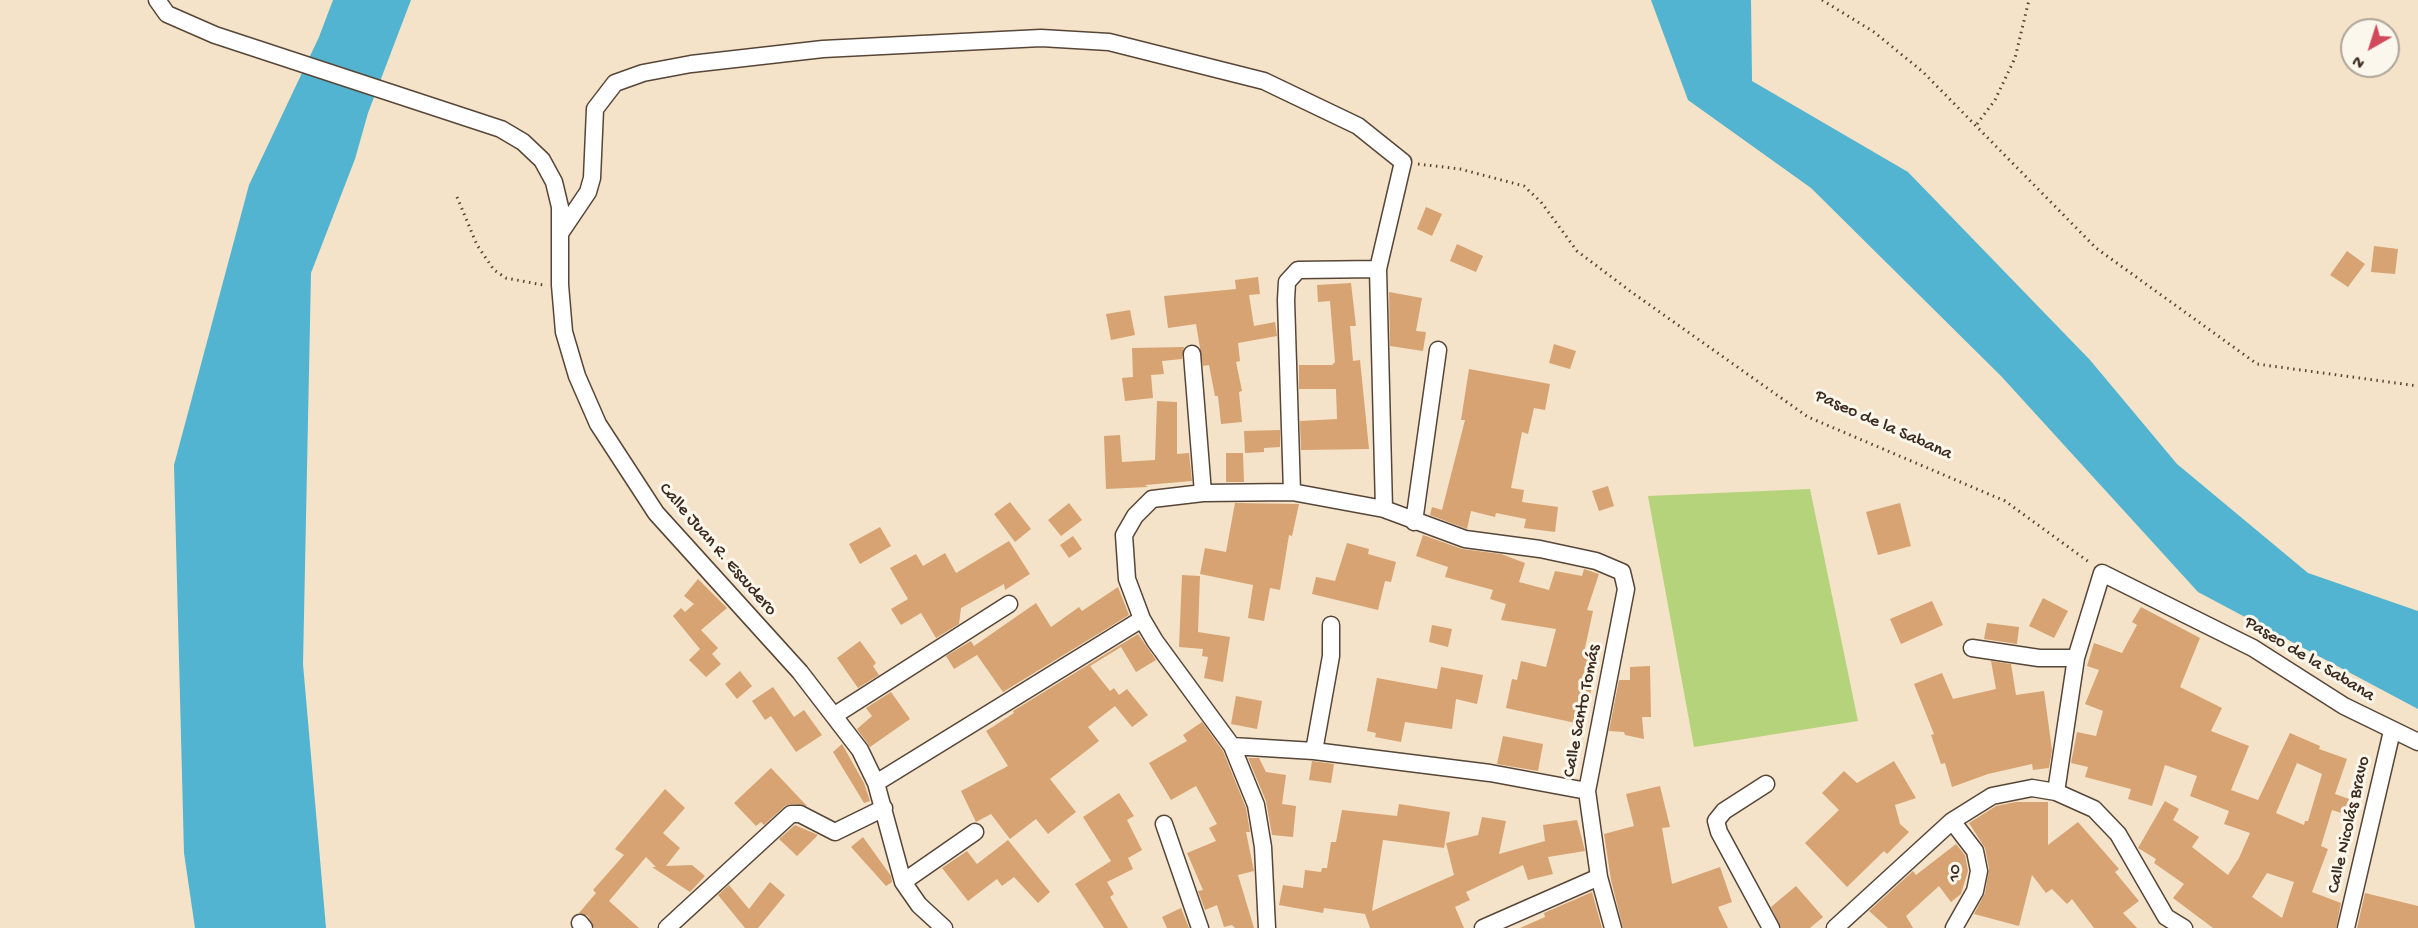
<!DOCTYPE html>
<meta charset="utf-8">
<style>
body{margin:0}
#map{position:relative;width:2418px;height:928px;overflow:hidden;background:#f4e3c8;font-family:"Gochi Hand",sans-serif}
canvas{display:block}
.north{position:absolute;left:2340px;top:18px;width:60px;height:60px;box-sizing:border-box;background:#fbf7ec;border:2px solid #aea59a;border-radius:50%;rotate:219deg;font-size:16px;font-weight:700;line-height:24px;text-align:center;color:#3b2a1e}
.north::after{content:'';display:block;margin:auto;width:21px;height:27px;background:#d1495b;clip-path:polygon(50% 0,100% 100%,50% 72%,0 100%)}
</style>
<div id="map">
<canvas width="2418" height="928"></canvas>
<div class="north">N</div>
</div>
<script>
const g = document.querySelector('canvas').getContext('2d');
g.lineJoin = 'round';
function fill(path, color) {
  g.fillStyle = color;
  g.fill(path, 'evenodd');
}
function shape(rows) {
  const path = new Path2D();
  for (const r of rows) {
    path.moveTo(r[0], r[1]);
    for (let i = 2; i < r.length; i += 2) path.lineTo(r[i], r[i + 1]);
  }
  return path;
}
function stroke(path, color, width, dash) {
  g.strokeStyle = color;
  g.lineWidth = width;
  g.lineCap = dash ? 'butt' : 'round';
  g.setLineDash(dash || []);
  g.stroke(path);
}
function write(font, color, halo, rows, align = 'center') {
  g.font = font + ' "Gochi Hand",sans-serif';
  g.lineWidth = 6;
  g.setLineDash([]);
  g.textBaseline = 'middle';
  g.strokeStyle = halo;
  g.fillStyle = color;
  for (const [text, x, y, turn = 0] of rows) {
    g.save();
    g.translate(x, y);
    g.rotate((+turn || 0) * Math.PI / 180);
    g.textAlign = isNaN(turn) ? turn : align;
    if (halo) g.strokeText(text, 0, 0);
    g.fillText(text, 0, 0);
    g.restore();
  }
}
fill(shape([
 [1810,489,1858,721,1694,747,1648,496]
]), '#b4d37a');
fill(shape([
 [333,0,411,0,368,113,355,159,311,273,303,664,326,928,195,928,184,853,174,465,249,185,319,37],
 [1651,0,1751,0,1752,81,1908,172,2090,360,2177,464,2308,573,2418,611,2418,709,2198,592,2001,376,1811,188,1688,100]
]), '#52b4d0');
fill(shape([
 [1426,207,1442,214,1432,236,1417,229],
 [1457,244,1483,256,1476,272,1450,261],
 [2374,246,2398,249,2395,274,2371,272],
 [2347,251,2365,264,2348,287,2330,275],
 [1258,277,1260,294,1249,295,1254,326,1275,322,1277,336,1238,343,1240,361,1236,362,1242,391,1239,392,1242,422,1221,424,1218,396,1215,396,1209,365,1203,366,1196,324,1168,328,1164,296,1236,289,1235,280],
 [1351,283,1356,326,1350,326,1353,361,1360,360,1369,449,1301,450,1300,421,1337,419,1336,389,1299,389,1299,365,1332,365,1335,362,1330,301,1318,302,1317,285],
 [1389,292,1422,298,1416,331,1426,332,1423,351,1390,346],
 [1130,310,1135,335,1111,340,1106,314],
 [1554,344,1576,351,1570,369,1549,363],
 [1184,347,1182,359,1162,361,1164,374,1151,375,1153,398,1125,401,1122,378,1133,377,1132,348],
 [1469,369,1550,384,1545,410,1534,408,1528,434,1522,432,1511,488,1524,490,1522,502,1558,507,1555,532,1524,528,1526,519,1496,513,1495,517,1471,511,1467,529,1430,515,1432,507,1442,510,1465,420,1461,420],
 [1157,401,1177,402,1177,454,1189,453,1192,481,1145,485,1148,487,1106,489,1104,436,1120,435,1122,462,1155,460],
 [1280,430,1280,447,1264,448,1264,452,1245,453,1244,431],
 [1226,453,1243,453,1244,482,1226,482],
 [1608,486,1614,506,1599,511,1592,491],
 [1010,502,1031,529,1015,542,994,514],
 [1069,503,1082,520,1061,536,1048,520],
 [1235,503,1299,504,1292,536,1289,535,1280,590,1270,588,1264,621,1248,618,1253,585,1200,574,1205,548,1226,552],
 [1900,503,1911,546,1878,555,1866,512],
 [880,527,891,546,860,564,849,544],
 [1423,535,1462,549,1501,554,1525,563,1519,582,1549,590,1555,571,1582,576,1584,569,1599,574,1587,610,1593,611,1583,657,1596,660,1585,725,1506,708,1512,679,1517,680,1521,661,1546,667,1556,629,1501,620,1506,604,1490,599,1493,590,1445,577,1448,567,1416,556],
 [1073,536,1082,549,1069,558,1060,545],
 [1009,541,1030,574,1005,590,1004,584,961,608,959,624,936,638,921,613,901,625,891,609,908,599,890,568,916,554,923,566,945,553,956,573],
 [1347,543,1369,549,1368,554,1396,562,1391,582,1385,581,1378,610,1312,594,1316,577,1335,581],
 [1182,575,1200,576,1198,632,1230,637,1223,682,1204,678,1208,657,1202,656,1203,649,1179,647],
 [698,579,727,608,701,630,718,648,712,654,721,664,706,677,689,660,700,649,673,616,681,608,685,612,694,604,684,596],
 [1118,587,1129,615,1003,692,977,655,954,669,946,656,971,641,974,646,1036,603,1051,627,1079,607,1082,611],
 [2043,598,2068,611,2054,638,2029,626],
 [1932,601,1943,625,1901,644,1890,619],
 [2141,607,2200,638,2180,687,2222,708,2211,731,2249,746,2231,790,2258,800,2290,733,2320,746,2319,749,2347,759,2335,794,2349,799,2345,814,2332,810,2321,846,2328,849,2312,892,2341,903,2336,928,2213,928,2173,898,2184,884,2154,863,2156,859,2138,848,2165,801,2179,809,2173,820,2199,837,2192,847,2228,875,2239,858,2250,833,2224,824,2229,811,2190,796,2197,776,2165,765,2152,806,2128,799,2131,789,2085,777,2088,767,2071,763,2077,732,2096,736,2103,711,2085,704,2099,670,2087,666,2094,643,2122,653,2137,625,2132,622],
 [2297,763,2322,774,2308,821,2305,821,2304,825,2276,813],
 [2267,873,2294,882,2282,918,2252,897],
 [1987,623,2019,627,2017,644,1984,639],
 [1432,625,1452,629,1448,647,1429,642],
 [1138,634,1156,660,1136,672,1121,647,1090,666,1110,691,1114,688,1119,695,1127,689,1148,715,1132,727,1115,706,1088,727,1099,741,1050,779,1076,812,1048,834,1036,819,1010,839,991,814,976,822,961,791,1008,766,986,731,1014,713,1013,711],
 [860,641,876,663,873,666,879,675,858,688,837,658],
 [1991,661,2011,664,2016,695,2044,691,2052,750,2049,768,2033,770,2032,764,1988,774,1952,787,1945,763,1941,764,1931,735,1934,734,1914,684,1942,673,1953,699,1996,689],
 [1650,666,1651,717,1642,717,1644,739,1625,735,1624,732,1609,731,1619,680,1630,680,1630,667],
 [1441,667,1483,675,1477,704,1456,699,1452,729,1405,722,1401,742,1375,737,1376,733,1367,731,1377,678,1437,689],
 [740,671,752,686,737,699,725,684],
 [773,687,794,717,804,710,822,735,796,752,771,716,765,720,752,701],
 [891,692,910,719,870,747,857,729,872,716,866,708],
 [1236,696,1262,701,1257,729,1231,724],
 [1202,722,1223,751,1246,808,1250,832,1246,832,1254,871,1238,875,1254,928,1235,928,1232,925,1224,927,1217,905,1205,910,1198,891,1203,890,1187,853,1216,841,1209,828,1217,824,1196,786,1171,800,1149,763,1187,741,1183,735],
 [1503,736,1543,744,1538,771,1497,764],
 [842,744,864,783,870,801,864,803,833,752],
 [1248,758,1259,758,1266,772,1286,775,1282,804,1296,806,1293,837,1272,835,1266,801],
 [1312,761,1334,764,1331,783,1309,780],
 [1894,761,1916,798,1895,805,1900,824,1909,832,1887,854,1884,851,1847,887,1805,843,1839,810,1822,793,1844,771,1857,783],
 [771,768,807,806,791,804,785,806,764,825,761,822,756,826,734,803],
 [1660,786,1670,827,1662,828,1672,884,1720,867,1732,902,1718,907,1728,928,1623,928,1611,880,1604,834,1634,826,1626,794],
 [665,789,685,808,663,833,680,848,666,866,692,865,705,876,690,892,652,867,656,867,646,857,609,901,639,928,594,928,588,916,579,913,596,893,593,890,624,855,615,849],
 [1119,793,1134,816,1127,820,1142,850,1128,858,1133,869,1107,882,1114,894,1110,897,1128,928,1104,928,1075,884,1111,861,1083,817],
 [2016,802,2048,802,2048,845,2078,822,2119,869,2115,872,2139,901,2123,913,2137,928,2094,928,2072,899,2067,904,2052,889,2046,893,2032,875,2019,926,1974,914,1985,893,1989,869,1985,848,1969,823,1996,806],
 [1399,804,1450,812,1444,848,1383,840,1372,911,1454,875,1446,843,1478,835,1482,817,1506,821,1499,854,1545,841,1543,825,1577,820,1585,851,1548,857,1553,874,1528,880,1523,865,1466,892,1470,900,1455,907,1464,928,1370,928,1365,914,1324,908,1323,913,1279,905,1283,885,1303,888,1305,870,1321,872,1322,868,1327,868,1331,842,1336,842,1342,810,1397,816],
 [795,825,818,835,797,856,779,839],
 [863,837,891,876,892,882,886,886,851,847],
 [1008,840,1050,892,1038,903,1014,877,1002,886,997,879,968,901,942,868,967,851,977,864],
 [1956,844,1965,855,1968,871,1961,894,1951,902,1939,886,1906,916,1913,928,1888,928,1869,911,1913,871,1916,875],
 [770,882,785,895,758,928,745,928,718,895,729,885,749,909],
 [1796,886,1823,917,1810,928,1781,928,1771,907],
 [1592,892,1602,928,1520,928,1545,917,1544,913],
 [2365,893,2418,906,2418,928,2357,928],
 [1181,908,1189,928,1167,928,1162,917]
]), '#d7a372');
const minor = shape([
 [157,0,167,14,215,35,501,129,523,142,542,160,554,182,560,207,560,285,564,332,577,376,598,424,656,513,800,672,860,750,876,783,903,882,919,905,944,928],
 [561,232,588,192,592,178,595,109,615,83,643,73,691,64,823,49,1041,38,1109,42,1264,81,1358,126,1403,162,1378,269,1384,509],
 [1192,354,1203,493],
 [1292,492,1286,300,1287,282,1298,270,1378,269],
 [1414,522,1438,350],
 [1972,648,2039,658,2076,658],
 [835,715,1009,604],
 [1232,746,1314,751,1490,773,1587,791],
 [1314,751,1331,656,1331,625],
 [876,783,1142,619],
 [1766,784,1724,811,1716,821,1719,832,1771,928],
 [2056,792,2076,658,2102,573,2253,648,2344,706,2418,742],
 [1952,821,1975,851,1979,871,1975,891,1954,928],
 [1164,824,1200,928],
 [903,882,975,832],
 [580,923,584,928],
 [667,928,791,814,800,814,835,832,884,808],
 [1267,928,1263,847,1256,805,1232,746,1155,641,1142,619,1127,579,1124,535,1135,516,1152,499,1203,493,1292,492,1384,509,1465,539,1540,549,1596,561,1622,572,1626,589,1587,791,1599,877,1613,928],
 [1483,928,1599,877],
 [1835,928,1952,821,1992,796,2032,788,2056,792,2094,809,2118,834,2166,917,2184,928],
 [2346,928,2392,731]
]);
stroke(minor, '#574638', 19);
stroke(shape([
 [1822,0,1874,32,1923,72,2096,248,2257,364,2418,386],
 [1977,124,1995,100,2015,58,2029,0],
 [1418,164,1460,169,1524,186,1541,202,1577,251,1630,291,1808,417,2005,501,2089,562],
 [457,197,477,245,494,270,506,278,543,285]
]), '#574638', 3, [1.5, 4.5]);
stroke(minor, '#fff', 16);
write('18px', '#3b2a1e', '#fbf7ec', [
 ["Paseo de la Sabana",1883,426,24],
 ["Calle Juan R. Escudero",717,550,49],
 ["Paseo de la Sabana",2309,660,31],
 ["Calle Santo Tomás",1583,711,-79],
 ["Calle Nicolás Bravo",2350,825,-77],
 ["10",1956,873,-88]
]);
</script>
